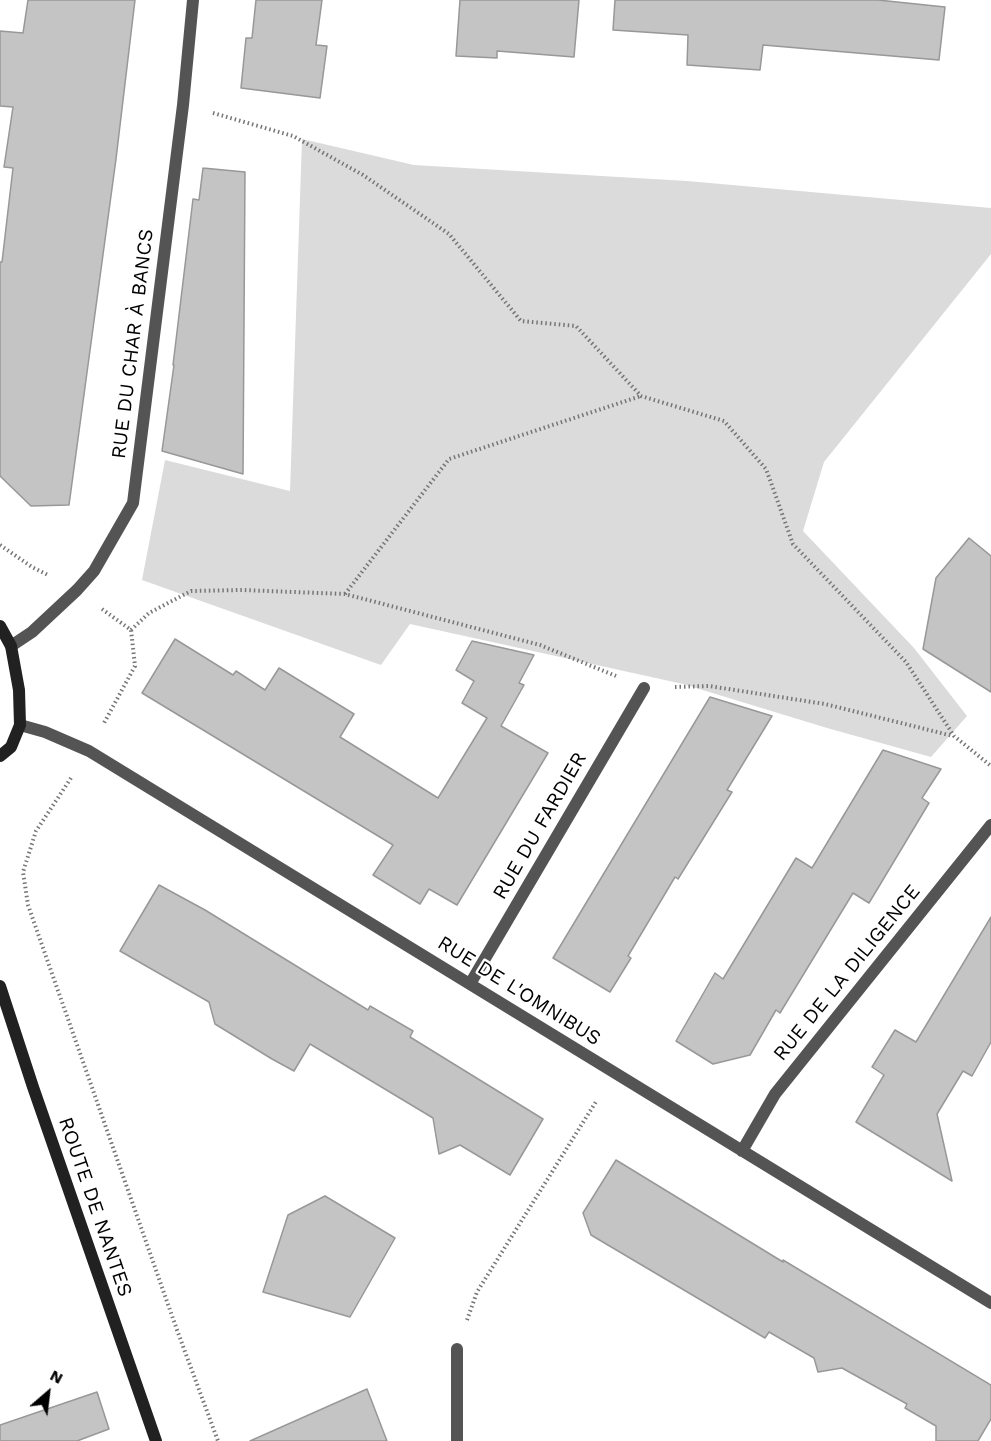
<!DOCTYPE html>
<meta charset="utf-8">
<style>
body{margin:0}
#map{position:relative;width:991px;height:1441px;overflow:hidden;background:#fff;font-family:"Work Sans",sans-serif}
canvas{display:block}
.north{position:absolute;left:18px;top:1363px;width:60px;height:60px;-webkit-text-stroke:4px #fff;paint-order:stroke;rotate:28deg;font-size:16px;font-weight:700;line-height:24px;text-align:center;color:#000}
.north::after{content:'';display:block;margin:auto;width:21px;height:27px;background:#000;clip-path:polygon(50% 0,100% 100%,50% 72%,0 100%)}
</style>
<div id="map">
<canvas width="991" height="1441"></canvas>
<div class="north">N</div>
</div>
<script>
const g = document.querySelector('canvas').getContext('2d');
g.lineJoin = 'round';
function fill(path, color) {
  g.fillStyle = color;
  g.fill(path, 'evenodd');
}
function shape(rows) {
  const path = new Path2D();
  for (const r of rows) {
    path.moveTo(r[0], r[1]);
    for (let i = 2; i < r.length; i += 2) path.lineTo(r[i], r[i + 1]);
  }
  return path;
}
function stroke(path, color, width, dash) {
  g.strokeStyle = color;
  g.lineWidth = width;
  g.lineCap = dash ? 'butt' : 'round';
  g.setLineDash(dash || []);
  g.stroke(path);
}
function write(font, color, halo, rows, align = 'center') {
  g.font = font + ' "Work Sans",sans-serif';
  g.lineWidth = 4.5;
  g.setLineDash([]);
  g.textBaseline = 'middle';
  g.strokeStyle = halo;
  g.fillStyle = color;
  for (const [text, x, y, turn = 0] of rows) {
    g.save();
    g.translate(x, y);
    g.rotate((+turn || 0) * Math.PI / 180);
    g.textAlign = isNaN(turn) ? turn : align;
    if (halo) g.strokeText(text, 0, 0);
    g.fillText(text, 0, 0);
    g.restore();
  }
}
fill(shape([
 [302,139,414,165,687,181,991,208,991,254,824,462,803,531,914,648,967,716,931,757,827,728,683,684,410,624,381,665,142,580,165,460,290,491]
]), '#dbdbdb');
const building = shape([
 [28,0,135,0,116,159,69,505,31,506,0,476,0,262,2,262,13,168,4,167,13,107,0,106,0,31,23,33,28,0],
 [256,0,322,0,316,45,327,46,320,98,241,88,246,38,252,38,256,0],
 [460,0,579,0,574,57,497,51,497,58,456,56,460,0],
 [615,0,878,0,945,7,939,60,763,45,760,70,687,65,688,35,613,30,615,0],
 [203,168,245,172,243,474,162,451,174,365,173,365,193,199,199,200,203,168],
 [969,538,991,556,991,692,923,649,936,578,969,538],
 [175,639,233,675,236,671,265,690,279,668,354,714,340,737,438,798,487,718,462,703,474,681,456,670,472,641,534,655,519,683,524,685,501,726,548,753,457,905,429,889,420,904,373,875,393,845,142,693,175,639],
 [710,697,772,716,727,790,732,792,678,879,675,877,628,956,631,958,610,992,553,958,710,697],
 [883,750,941,769,922,798,929,803,869,903,853,893,780,1013,776,1010,750,1055,713,1064,676,1041,715,973,723,979,796,858,812,868,883,750],
 [159,885,205,910,368,1010,370,1006,413,1031,410,1037,543,1119,510,1175,460,1145,439,1154,433,1118,310,1044,294,1071,272,1059,215,1024,209,1002,120,951,159,885],
 [991,917,991,1042,972,1076,963,1071,937,1114,952,1181,856,1122,884,1075,872,1067,895,1030,916,1042,991,917],
 [616,1160,783,1262,783,1260,991,1385,991,1419,978,1441,936,1441,936,1426,905,1408,907,1404,842,1368,818,1372,814,1358,769,1332,765,1338,591,1235,583,1213,616,1160],
 [325,1196,395,1238,350,1317,263,1292,288,1215,325,1196],
 [367,1389,387,1441,250,1441,367,1389],
 [97,1392,109,1429,77,1441,0,1441,0,1425,97,1392]
]);
fill(building, '#c4c4c4');
stroke(building, '#989898', 1.5);
stroke(shape([
 [213,113,293,136,363,175,449,234,521,321,576,326,641,396,724,421,766,469,793,544,906,662,954,736,991,766],
 [0,545,32,567,48,575],
 [345,594,449,459,641,396],
 [102,609,131,630,135,666,104,723],
 [131,630,149,613,191,591,242,590,345,594,540,645,616,676],
 [675,687,709,686,825,704,953,736],
 [71,778,36,831,23,872,28,905,177,1330,218,1441],
 [467,1320,477,1292,597,1100]
]), '#767676', 4, [1.5, 3]);
stroke(shape([
 [11,646,32,632,77,590,94,571,133,503,183,105,193,0],
 [20,725,45,732,89,751,991,1303],
 [470,984,644,688],
 [742,1151,775,1094,991,825],
 [457,1349,457,1441]
]), '#545454', 12);
stroke(shape([
 [0,626,11,646,19,690,20,725,11,747,0,756],
 [0,986,33,1087,156,1441]
]), '#212121', 12);
write('20px', '#000', '#fff', [
 ["RUE DU CHAR À BANCS",133,344,-83],
 ["RUE DU FARDIER",540,826,-60],
 ["RUE DE LA DILIGENCE",847,973,-51],
 ["RUE DE L'OMNIBUS",519,991,32],
 ["ROUTE DE NANTES",95,1207,71]
]);
</script>
